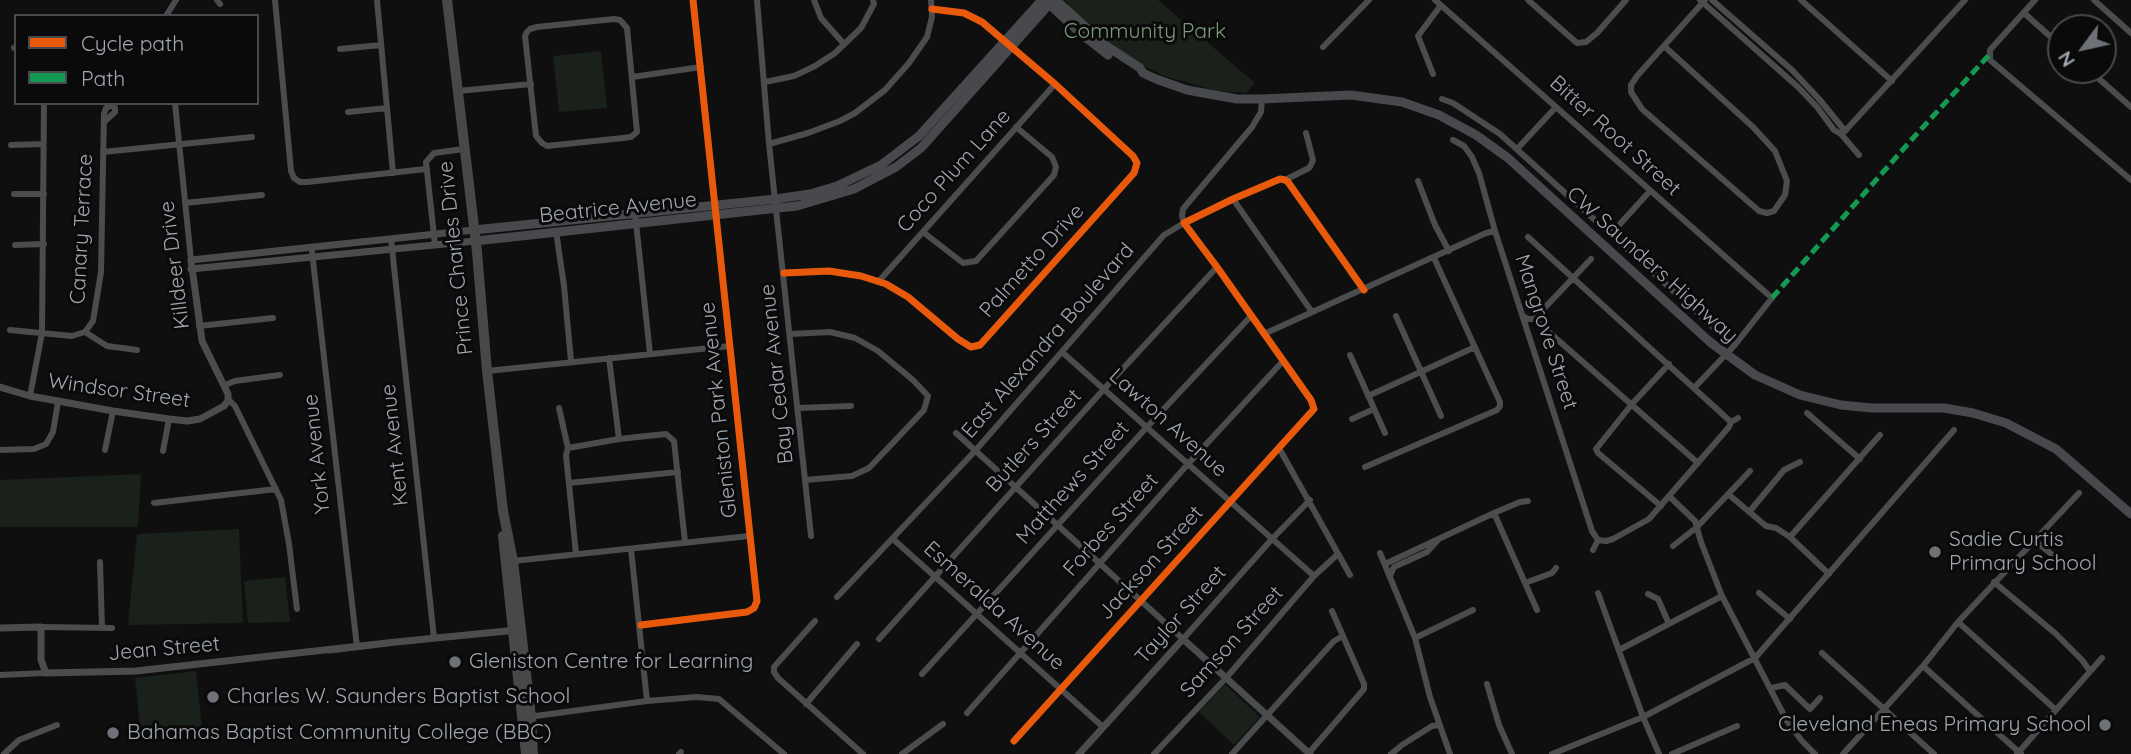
<!DOCTYPE html>
<style>
body{margin:0}
#map{position:relative;width:2131px;height:754px;overflow:hidden;background:#0f0f10;font-family:Quicksand,sans-serif}
canvas{display:block}
.legend{position:absolute;left:14px;top:14px;width:245px;height:91px;box-sizing:border-box;background:#0a0a0b;border:2px solid #46494d;margin:0;padding:9px 12px;list-style:none;font-size:21px;color:#a1a7b0}
.legend li{display:flex;align-items:center;gap:14px;height:35px}
.legend b{width:35px;border:2px solid #46494d}
.north{position:absolute;left:2047px;top:14px;width:70px;height:70px;box-sizing:border-box;background:#0a0a0b;border:2px solid #46494d;border-radius:50%;rotate:237deg;font-size:19px;font-weight:700;line-height:28px;text-align:center;color:#a1a7b0}
.north::after{content:'';display:block;margin:auto;width:24px;height:32px;background:#6e7278;clip-path:polygon(50% 0,100% 100%,50% 72%,0 100%)}
</style>
<div id="map">
<canvas width="2131" height="754"></canvas>
<ul class="legend">
<li><b style="height:9px;background:#e8590c"></b>Cycle path</li>
<li><b style="height:9px;background:#139951"></b>Path</li>
</ul>
<div class="north">N</div>
</div>
<script>
const g = document.querySelector('canvas').getContext('2d');
g.lineJoin = 'round';
function fill(path, color) {
  g.fillStyle = color;
  g.fill(path, 'evenodd');
}
function shape(rows) {
  const path = new Path2D();
  for (const r of rows) {
    path.moveTo(r[0], r[1]);
    for (let i = 2; i < r.length; i += 2) path.lineTo(r[i], r[i + 1]);
  }
  return path;
}
function stroke(path, color, width, dash) {
  g.strokeStyle = color;
  g.lineWidth = width;
  g.lineCap = dash ? 'butt' : 'round';
  g.setLineDash(dash || []);
  g.stroke(path);
}
function write(font, color, halo, rows, align = 'center') {
  g.font = font + ' Quicksand,sans-serif';
  g.lineWidth = 6;
  g.setLineDash([]);
  g.textBaseline = 'middle';
  g.strokeStyle = halo;
  g.fillStyle = color;
  for (const [text, x, y, turn = 0] of rows) {
    g.save();
    g.translate(x, y);
    g.rotate((+turn || 0) * Math.PI / 180);
    g.textAlign = isNaN(turn) ? turn : align;
    if (halo) g.strokeText(text, 0, 0);
    g.fillText(text, 0, 0);
    g.restore();
  }
}
fill(shape([
 [1065,0,1158,0,1255,83,1246,93,1218,91,1164,76,1121,54,1075,13],
 [601,51,607,108,559,112,553,56],
 [141,474,138,527,0,527,0,480],
 [239,529,243,623,128,625,137,534],
 [285,577,290,622,248,623,244,581],
 [196,671,202,728,141,735,135,678],
 [1225,684,1260,717,1234,745,1199,712]
]), '#1a201a');
stroke(shape([
 [217,0,220,4],
 [275,0,291,171,294,178,300,182,307,182,426,169],
 [377,0,393,173],
 [757,0,769,144,811,536],
 [814,0,821,18,844,44],
 [1435,0,1772,298,1734,346,1694,388],
 [1528,0,1577,43,1586,42,1597,33,1626,0],
 [1700,0,1798,87,1817,107,1834,130,1841,134,1845,131],
 [1712,0,1792,70,1820,100,1845,131],
 [1801,0,1892,81],
 [2035,0,1990,50,1990,60,2131,180],
 [2094,0,2131,33],
 [2024,13,2061,46],
 [166,16,176,0],
 [614,19,620,20,627,28,637,132,631,137,623,138,547,146,542,143,536,136,525,36,527,32,530,29,537,27,614,19],
 [1664,46,1753,127,1775,151,1787,181,1785,195,1774,211,1767,213,1759,211,1642,109,1631,92,1631,85,1637,76,1705,0],
 [1323,47,1369,0],
 [14,48,16,47],
 [340,49,381,45],
 [2089,70,2131,107],
 [1433,74,1418,36,1441,5],
 [632,77,701,67],
 [765,82,794,76,815,66,835,53,861,28,874,4,873,0],
 [458,91,531,84],
 [1442,99,1453,103,1500,134,1734,346],
 [175,103,191,260],
 [348,112,387,108],
 [1845,131,1965,0],
 [1841,134,1859,155],
 [1453,140,1464,146,1472,157,1479,173,1495,231,1592,531,1598,540],
 [769,144,808,133,840,121,855,113,885,90,909,63,927,37,932,17,931,0],
 [11,145,43,144],
 [1517,149,1556,107],
 [103,152,252,137],
 [1285,180,1309,168,1311,165,1313,160,1306,133],
 [1418,181,1435,225,1449,251],
 [14,194,44,194],
 [1233,199,1312,312],
 [185,203,262,195],
 [635,213,650,354],
 [556,231,564,286,571,361],
 [923,232,963,263,976,261,1054,175,1056,167,1052,157,1016,127],
 [1610,235,1650,191],
 [1528,237,1731,422],
 [391,239,434,638],
 [15,245,44,244],
 [435,245,426,162,434,153,464,149],
 [312,252,357,647],
 [784,273,829,271,861,276,886,284,908,297,958,339,971,347,980,345,1134,173,1137,163,1133,156,1055,84,982,22,964,13,932,9],
 [879,281,1055,84],
 [1396,316,1441,416],
 [1523,316,1528,319,1534,319,1698,463],
 [1534,319,1591,259],
 [199,326,273,318],
 [10,330,72,336,85,332,93,321,101,272,104,114,106,108,113,105,115,108,115,112,104,122],
 [85,332,107,346,137,350],
 [790,334,830,332,855,338,878,351,913,380,928,396,924,410,869,468,852,476,805,480],
 [1264,334,1486,233,1495,231],
 [1062,352,1314,576],
 [1350,355,1385,433],
 [609,358,619,439],
 [487,371,730,346],
 [225,385,235,381,280,375],
 [30,396,42,333,44,103],
 [1368,396,1475,347],
 [228,399,235,406,281,500,289,544,297,609],
 [559,408,568,448],
 [798,408,851,406],
 [1807,413,1860,459],
 [1352,419,1374,409],
 [956,433,1183,639,1272,539,1310,500],
 [1279,448,1350,575],
 [0,450,34,449,46,444,53,432,58,402],
 [105,450,113,411],
 [163,451,169,419],
 [1365,467,1497,410,1500,406,1500,402,1434,258],
 [569,483,678,472],
 [1728,494,1766,526,1776,528,1790,537],
 [1669,496,1695,521,1701,542,1722,596,1787,721,1802,741,1815,754],
 [154,503,276,489],
 [1661,506,1598,453,1596,449,1632,404,1669,364],
 [1750,511,1784,470,1800,462],
 [1494,513,1537,610],
 [893,539,1103,727],
 [1598,540,1606,541,1613,539,1649,519,1729,427,1731,422,1738,418],
 [2034,540,2071,570],
 [1673,546,1697,527,1750,471],
 [631,549,647,701],
 [1593,550,1598,540],
 [1380,553,1415,638,1430,697,1450,754],
 [576,554,566,455,568,448,619,439,666,434,674,441,685,542],
 [513,561,749,536],
 [100,562,102,628],
 [1385,564,1494,513,1520,502,1528,501],
 [1829,574,1790,537,1880,435],
 [1390,576,1394,567,1427,552,1438,540],
 [1994,582,2056,634,2082,660,2090,671],
 [1525,583,1552,573,1556,568],
 [1598,593,1643,717,1659,754],
 [1759,593,1790,619],
 [1648,594,1658,599,1669,624],
 [837,597,975,451,1164,235,1184,223,1182,216,1183,209,1252,127,1261,112,1262,99],
 [815,621,774,667,774,672,778,678,863,754],
 [1958,622,2056,710],
 [641,625,747,612,754,608,757,601,693,0],
 [41,627,112,628],
 [1415,638,1473,610],
 [879,639,1104,389,1217,267],
 [1619,650,1722,596],
 [1822,653,1934,754],
 [1923,666,2021,754],
 [922,674,1147,427,1251,316],
 [0,675,46,673],
 [1487,684,1499,725,1512,754],
 [1771,688,1785,685,1810,709,1820,698],
 [806,704,857,644],
 [967,713,1188,464,1283,361],
 [528,717,647,701,697,697,719,699,784,754],
 [1014,741,1314,409,1311,400,1217,267,1184,223,1233,199,1280,179,1285,180,1288,182,1364,290],
 [4,754,19,740,57,725],
 [679,754,681,752],
 [902,754,943,724],
 [1154,754,1226,678,1314,576,1338,554],
 [1232,754,1334,641,1343,636],
 [1308,754,1364,689,1364,684,1332,611],
 [1391,754,1402,745,1432,726,1439,725],
 [1552,754,1643,717,1755,658,1954,430],
 [1672,754,1737,726],
 [1843,754,1923,666,1958,622,2079,493],
 [2017,754,2102,658]
]), '#4a4c4e', 6);
stroke(shape([
 [191,269,475,241],
 [0,387,30,396,113,411,169,419,187,421,200,419,224,406,228,401,228,394,202,341,191,260,474,230],
 [0,628,41,627,41,660,46,673,136,671,396,642,330,650],
 [396,642,517,630],
 [1079,754,1183,639,1310,754]
]), '#4a4c4e', 7);
stroke(shape([
 [1056,0,1105,45,1140,68,1143,73,1156,79,1187,90,1237,99,1262,99,1351,95,1402,102,1439,115,1476,135,1508,158,1710,342,1755,375,1800,395,1841,405,1872,408,1944,408,1973,413,2006,423,2056,449,2131,514],
 [1047,2,1080,33,1108,55],
 [474,230,776,199,810,194,837,186,881,165,919,136,1042,0],
 [475,241,797,206,854,189,896,167,921,148,1053,0]
]), '#48494c', 9);
stroke(shape([
 [447,0,477,252,487,371,503,511,513,561,531,717,533,754],
 [503,536,526,754]
]), '#46484a', 10);
stroke(shape([
 [1772,298,1914,137,1989,55]
]), '#139951', 5, [10, 5]);
stroke(shape([
 [784,273,829,271,861,276,886,284,908,297,958,339,971,347,980,345,1134,173,1137,163,1133,156,1055,84,982,22,964,13,932,9],
 [641,625,747,612,754,608,757,601,693,0],
 [1014,741,1314,409,1311,400,1217,267,1184,223,1233,199,1280,179,1285,180,1288,182,1364,290]
]), '#e8590c', 7);
for (const [x, y, r, color] of [
 [1935,552,7,"#6e7278"],
 [455,662,7,"#6e7278"],
 [213,697,7,"#6e7278"],
 [2105,725,7,"#6e7278"],
 [113,733,7,"#6e7278"]
]) {
  const dot = new Path2D();
  dot.arc(x, y, r, 0, 2 * Math.PI);
  g.fillStyle = color;
  g.fill(dot);
  stroke(dot, '#0a0a0b', 2.5);
}
write('21px', '#7b9a79', '#0a0a0b', [
 ["Community Park",1145,32]
]);
write('21px', '#a1a7b0', '#0a0a0b', [
 ["Bitter Root Street",1615,136,42],
 ["Coco Plum Lane",954,171,-48],
 ["Beatrice Avenue",618,208,-6],
 ["Canary Terrace",82,229,-87],
 ["Prince Charles Drive",456,258,-96],
 ["Palmetto Drive",1032,261,-48],
 ["Killdeer Drive",175,265,-97],
 ["CW Saunders Highway",1652,265,42],
 ["Mangrove Street",1546,332,72],
 ["East Alexandra Boulevard",1048,341,-49],
 ["Bay Cedar Avenue",777,374,-96],
 ["Windsor Street",119,391,8],
 ["Gleniston Park Avenue",719,410,-96],
 ["Lawton Avenue",1168,423,42],
 ["Butlers Street",1034,441,-48],
 ["Kent Avenue",395,445,-96],
 ["York Avenue",317,454,-96],
 ["Matthews Street",1073,483,-48],
 ["Forbes Street",1111,525,-48],
 ["Jackson Street",1151,563,-48],
 ["Esmeralda Avenue",994,606,42],
 ["Taylor Street",1181,615,-48],
 ["Samson Street",1232,642,-48],
 ["Jean Street",164,649,-5]
]);
write('21px', '#a1a7b0', '#0a0a0b', [
 ["Sadie Curtis",1949,540],
 ["Primary School",1949,564],
 ["Gleniston Centre for Learning",469,662],
 ["Charles W. Saunders Baptist School",227,697],
 ["Cleveland Eneas Primary School",2091,725,"right"],
 ["Bahamas Baptist Community College (BBC)",127,733]
], 'left');
</script>
